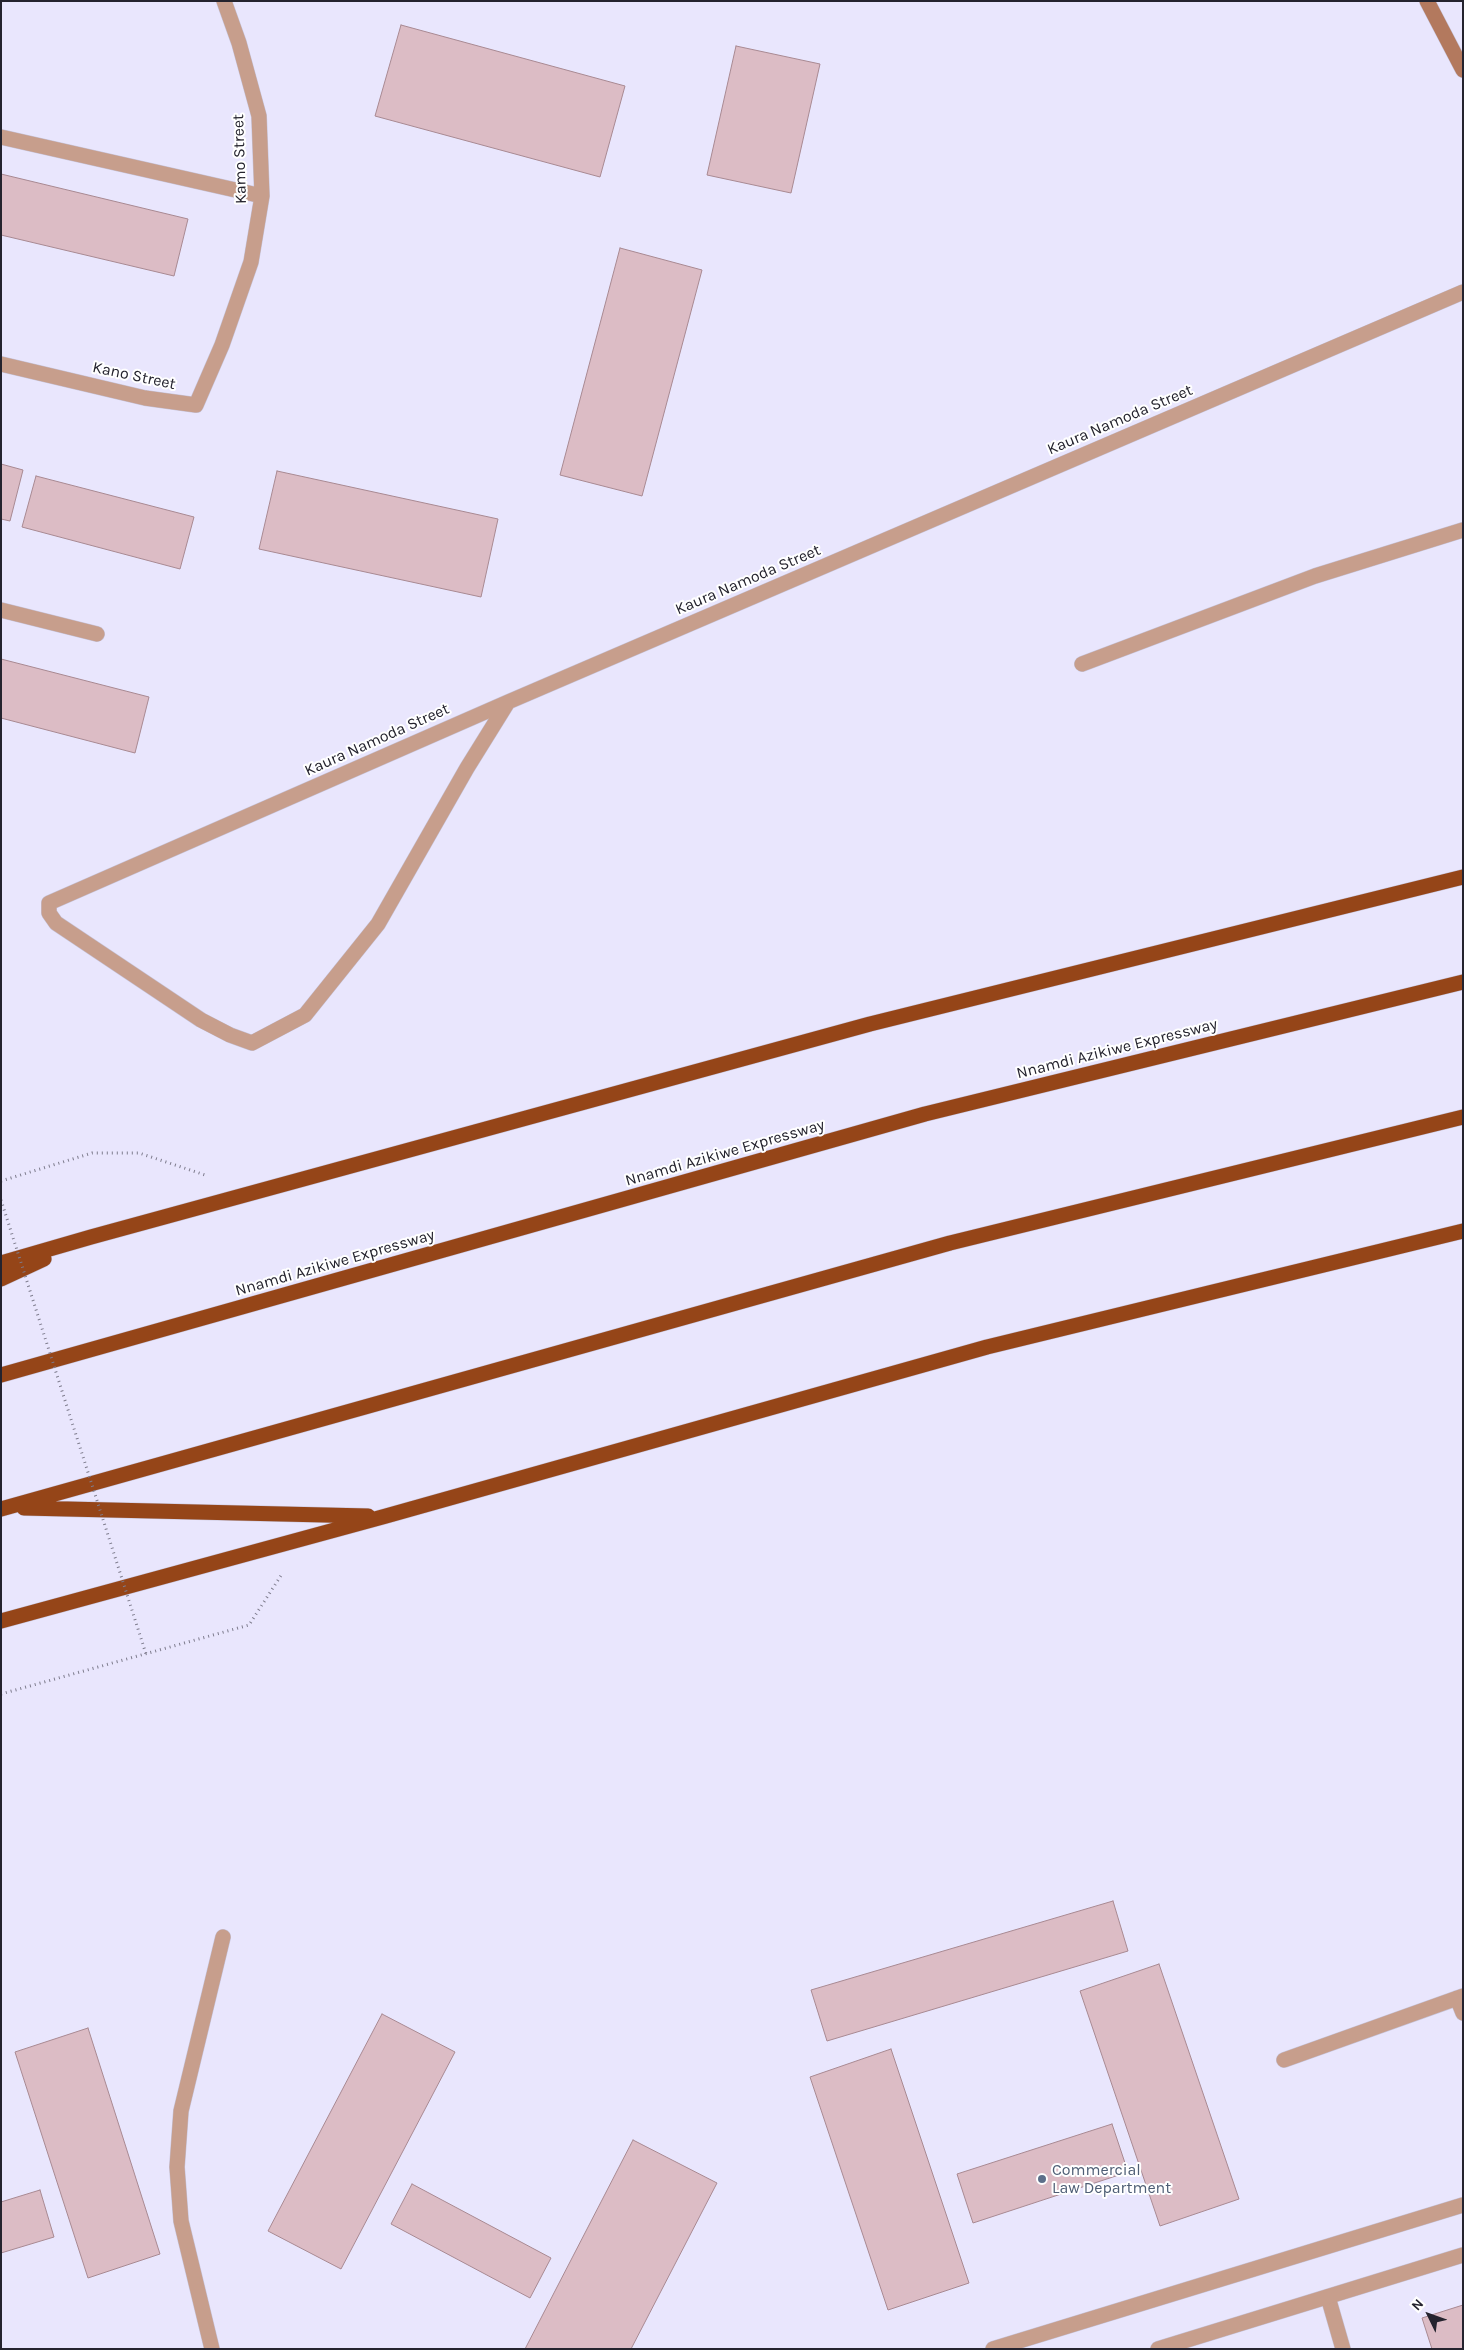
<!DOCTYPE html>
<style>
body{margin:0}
#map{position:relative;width:1464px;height:2350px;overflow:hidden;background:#e9e6fd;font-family:Karla,sans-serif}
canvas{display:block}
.frame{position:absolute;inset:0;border:2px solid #24232e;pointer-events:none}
.north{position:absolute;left:1404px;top:2290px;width:50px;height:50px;-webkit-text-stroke:4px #fff;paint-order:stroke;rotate:312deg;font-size:14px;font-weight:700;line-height:20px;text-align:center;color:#24232e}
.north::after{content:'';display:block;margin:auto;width:18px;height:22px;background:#24232e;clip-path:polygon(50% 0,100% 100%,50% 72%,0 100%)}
</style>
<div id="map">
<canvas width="1464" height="2350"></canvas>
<div class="frame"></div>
<div class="north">N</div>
</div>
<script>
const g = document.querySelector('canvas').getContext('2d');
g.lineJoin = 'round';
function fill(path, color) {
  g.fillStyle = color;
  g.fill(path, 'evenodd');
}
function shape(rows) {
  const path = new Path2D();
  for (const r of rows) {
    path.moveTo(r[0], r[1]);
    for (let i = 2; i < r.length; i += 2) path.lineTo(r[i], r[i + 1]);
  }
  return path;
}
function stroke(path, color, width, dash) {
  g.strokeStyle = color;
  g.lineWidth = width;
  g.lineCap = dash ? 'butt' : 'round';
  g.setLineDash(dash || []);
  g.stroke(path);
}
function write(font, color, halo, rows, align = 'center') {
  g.font = font + ' Karla,sans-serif';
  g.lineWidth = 4;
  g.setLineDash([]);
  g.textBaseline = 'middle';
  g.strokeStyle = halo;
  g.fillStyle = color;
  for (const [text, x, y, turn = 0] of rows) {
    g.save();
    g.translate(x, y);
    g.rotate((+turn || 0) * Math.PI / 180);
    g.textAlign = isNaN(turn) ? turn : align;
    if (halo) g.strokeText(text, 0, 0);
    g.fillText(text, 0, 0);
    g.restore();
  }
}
const building = shape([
 [401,25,625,86,600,177,375,116,401,25],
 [736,46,820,64,791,193,707,175,736,46],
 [1,174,188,219,174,276,1,235,1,174],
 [620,248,702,270,642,496,560,475,620,248],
 [1,464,23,470,10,521,1,519,1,464],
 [277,471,498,519,481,597,259,549,277,471],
 [36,476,194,517,180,569,22,527,36,476],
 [1,659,149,697,135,753,1,718,1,659],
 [1113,1901,1128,1951,827,2041,811,1990,1113,1901],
 [1159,1964,1239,2199,1160,2226,1080,1991,1159,1964],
 [382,2014,455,2052,341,2269,268,2231,382,2014],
 [88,2028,160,2254,88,2278,15,2052,88,2028],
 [891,2049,969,2283,888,2310,810,2077,891,2049],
 [1112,2124,1128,2172,973,2223,957,2174,1112,2124],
 [633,2140,717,2183,631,2349,525,2349,633,2140],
 [412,2184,551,2258,530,2298,391,2224,412,2184],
 [40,2190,54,2237,1,2253,1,2202,40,2190],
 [1463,2305,1463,2349,1432,2349,1422,2318,1463,2305]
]);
fill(building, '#dcbcc5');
stroke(building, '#a88992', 1);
const lane = shape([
 [1082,664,1315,576,1463,530],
 [1457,1998,1463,2013],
 [1284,2060,1463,1996],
 [1328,2297,1343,2349],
 [212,2349,181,2221,177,2167,181,2111,223,1937]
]);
const street = shape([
 [1,137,262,196],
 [1,364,145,398,196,405,222,345,251,262,262,196,259,116,239,43,224,1],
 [1,610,97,634],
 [508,702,467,768,378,924,305,1015,252,1043,230,1035,201,1020,56,923,49,913,49,903,508,702,1463,292],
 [993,2349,1463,2205],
 [1158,2349,1463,2255]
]);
const secondary = shape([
 [1427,1,1463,70]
]);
const highway = shape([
 [1,1263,91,1237,870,1024,1463,877],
 [1,1279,44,1259],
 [1,1375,925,1114,1463,982],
 [24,1508,368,1516],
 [1,1509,950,1243,1463,1117],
 [1,1621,386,1516,987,1347,1463,1231]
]);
stroke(lane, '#c6c3d8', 16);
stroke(street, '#c6c3d8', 16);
stroke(secondary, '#c6c3d8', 16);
stroke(highway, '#c6c3d8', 16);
stroke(shape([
 [1,1181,92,1153,139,1153,208,1176],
 [1,1694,249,1625,282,1574]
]), '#7e7c8d', 3, [1, 4]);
stroke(lane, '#c79e8c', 15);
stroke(street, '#c79e8c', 15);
stroke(secondary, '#b3795e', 15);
stroke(highway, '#954518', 15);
stroke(shape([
 [1,1200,146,1654]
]), '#7e7c8d', 3, [1, 4]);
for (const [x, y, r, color] of [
 [1042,2179,5,"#5c6f8a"]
]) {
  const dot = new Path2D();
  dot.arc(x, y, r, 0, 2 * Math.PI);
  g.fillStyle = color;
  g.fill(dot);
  stroke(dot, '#fff', 2);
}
write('16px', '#24232e', '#fff', [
 ["Kamo Street",240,159,-92],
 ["Kano Street",134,376,12],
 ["Kaura Namoda Street",1120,420,-23],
 ["Kaura Namoda Street",748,580,-23],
 ["Kaura Namoda Street",377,740,-24],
 ["Nnamdi Azikiwe Expressway",1117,1049,-14],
 ["Nnamdi Azikiwe Expressway",725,1153,-16],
 ["Nnamdi Azikiwe Expressway",335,1263,-16]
]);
write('16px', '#4e5e75', '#fff', [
 ["Commercial",1052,2170],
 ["Law Department",1052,2188]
], 'left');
</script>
